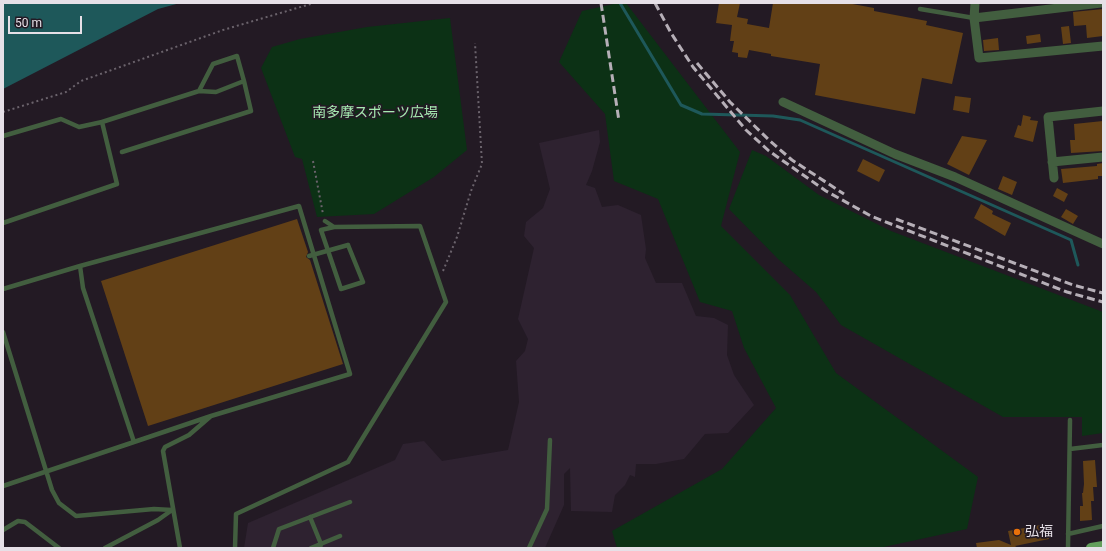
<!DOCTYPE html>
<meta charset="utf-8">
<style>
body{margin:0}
#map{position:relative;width:1106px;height:551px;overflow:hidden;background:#231a24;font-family:Roboto,sans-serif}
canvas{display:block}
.frame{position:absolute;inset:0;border:4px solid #e6e0e7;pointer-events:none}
.scale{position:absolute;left:8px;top:16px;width:74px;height:18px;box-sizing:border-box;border:2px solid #e6e0e7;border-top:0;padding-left:5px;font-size:12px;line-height:14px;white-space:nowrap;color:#e6e0e7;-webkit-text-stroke:3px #231a24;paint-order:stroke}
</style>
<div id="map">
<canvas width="1106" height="551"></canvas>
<div class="frame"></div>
<div class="scale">50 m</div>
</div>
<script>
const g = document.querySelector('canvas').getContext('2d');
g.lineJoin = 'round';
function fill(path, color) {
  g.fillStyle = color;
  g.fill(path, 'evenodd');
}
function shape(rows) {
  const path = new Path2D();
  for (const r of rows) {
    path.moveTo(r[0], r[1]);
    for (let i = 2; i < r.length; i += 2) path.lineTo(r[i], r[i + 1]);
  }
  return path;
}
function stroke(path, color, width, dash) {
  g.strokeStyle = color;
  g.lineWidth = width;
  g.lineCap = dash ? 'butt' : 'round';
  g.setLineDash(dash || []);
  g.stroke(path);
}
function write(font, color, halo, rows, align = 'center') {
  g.font = font + ' Roboto,"Noto Sans JP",sans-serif';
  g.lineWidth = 3.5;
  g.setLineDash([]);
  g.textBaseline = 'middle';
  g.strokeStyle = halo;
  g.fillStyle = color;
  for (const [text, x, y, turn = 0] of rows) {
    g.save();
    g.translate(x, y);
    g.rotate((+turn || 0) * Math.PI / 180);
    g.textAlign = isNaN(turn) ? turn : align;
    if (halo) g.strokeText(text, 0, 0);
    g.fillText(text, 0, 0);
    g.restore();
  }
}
fill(shape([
 [599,130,600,142,592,171,586,185,595,188,602,207,618,205,641,215,646,249,645,258,656,283,682,283,696,316,714,318,728,325,727,355,734,375,754,405,728,433,705,434,684,459,656,464,636,464,635,477,630,475,625,485,615,495,612,512,571,511,570,468,564,474,564,505,545,548,244,548,248,523,395,460,403,444,424,441,442,461,508,450,519,402,516,361,525,351,528,339,518,319,534,248,524,236,526,222,543,208,550,189,539,143]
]), '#2e2230');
fill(shape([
 [618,3,626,3,740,152,721,226,790,295,836,373,978,477,967,529,879,548,617,548,612,531,722,469,776,408,744,348,732,311,700,302,658,199,614,181,605,114,559,62,582,11],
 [450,18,467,150,434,177,374,214,317,217,302,159,295,157,261,68,272,47,300,39,367,27],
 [752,150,766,156,819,195,891,231,1103,312,1103,433,1082,436,1082,417,1003,417,841,325,816,292,778,259,729,209]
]), '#0c3115');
fill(shape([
 [3,3,180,3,158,9,3,89]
]), '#1e585a');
stroke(shape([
 [620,3,681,105,702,114,773,116,800,120,1071,240,1078,265]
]), '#1e585a', 3);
fill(shape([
 [719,3,740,3,737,17,748,19,747,24,769,28,773,3,847,3,874,8,874,11,927,21,926,25,963,33,952,84,922,78,915,114,815,95,820,64,771,56,771,54,749,50,747,58,738,57,738,53,732,52,734,41,730,41,732,25,716,23],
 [1103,9,1103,36,1087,38,1086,25,1074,26,1073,12],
 [1069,26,1071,43,1063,44,1061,27],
 [1040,34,1041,42,1027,44,1026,36],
 [998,38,999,50,984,51,983,40],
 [955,96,971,98,969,113,953,110],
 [1023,115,1031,117,1030,120,1038,121,1033,142,1014,137,1018,125,1021,126],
 [1103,121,1103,151,1071,153,1070,140,1075,140,1074,124],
 [962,136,987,140,969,175,947,164],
 [863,159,885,170,879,182,857,171],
 [1103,163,1103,176,1098,176,1098,179,1063,183,1061,169,1097,166,1097,164],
 [1003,176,1017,182,1012,195,998,189],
 [1057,188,1068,194,1064,202,1053,196],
 [981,204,993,211,992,214,1011,223,1005,236,974,218],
 [1066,209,1078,216,1073,224,1061,217],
 [297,219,308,252,306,257,310,260,343,364,148,426,101,281],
 [1095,460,1097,487,1093,487,1094,501,1091,501,1092,520,1080,521,1080,506,1083,506,1082,493,1083,493,1084,484,1083,461],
 [1046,524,1049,539,1015,546,1018,548,977,548,976,543,999,540,1011,545,1008,531]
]), '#624016');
stroke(shape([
 [3,112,66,92,81,81,223,30,314,3],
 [313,161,323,214],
 [443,271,457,237,471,191,482,164,475,43]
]), '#6b636c', 2, [2, 3]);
stroke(shape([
 [920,9,974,18],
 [3,136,61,119,79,127,102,122],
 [122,152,251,111,244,81],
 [3,223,117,184,102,122,199,91,216,92,244,81,237,56,213,64,199,91],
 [334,227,321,230,341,289,363,282,348,245],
 [3,289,80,266],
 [3,332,52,490,59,503,76,516,154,509,172,510],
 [1070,449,1103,445],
 [3,486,134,442],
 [310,517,321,544,320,548],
 [3,530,18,521,25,522,59,548],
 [1068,534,1103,526],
 [105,548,158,520,172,510],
 [180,548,163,451,165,447,189,435,211,416,350,374,299,206,80,266,83,288,134,442,211,416],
 [235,548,236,514,348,462,446,302,420,226,334,227,325,221],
 [273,548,279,529,350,502],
 [311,548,340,536],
 [529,548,547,509,550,440],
 [1068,548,1070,420]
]), '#425e3f', 4.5);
stroke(shape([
 [975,3,974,18,979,58,1103,46],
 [974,18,1101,3],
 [783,102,895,154,955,177,1103,244],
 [1052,162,1103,157],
 [1054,178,1048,117,1103,111]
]), '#425e3f', 9);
stroke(shape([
 [1091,548,1103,546]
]), '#639f5c', 10);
stroke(shape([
 [601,3,619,121],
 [655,3,671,33,693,67,746,130,769,151,826,191,871,216,891,224,1067,292,1103,302],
 [697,63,730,102,770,141,792,160,844,194],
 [896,219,1073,285,1103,293]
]), '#b6afb7', 3, [8, 4]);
stroke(shape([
 [309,256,348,245]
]), '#425e3f', 4.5);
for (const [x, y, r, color] of [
 [1017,532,4,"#e8710a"]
]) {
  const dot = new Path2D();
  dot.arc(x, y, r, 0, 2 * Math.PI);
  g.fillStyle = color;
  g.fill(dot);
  stroke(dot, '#231a24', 1.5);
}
write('14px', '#a6eab1', '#231a24', [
 ["南多摩スポーツ広場",375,113]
]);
write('14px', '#e6e0e7', '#231a24', [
 ["弘福",1025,532]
], 'left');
</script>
